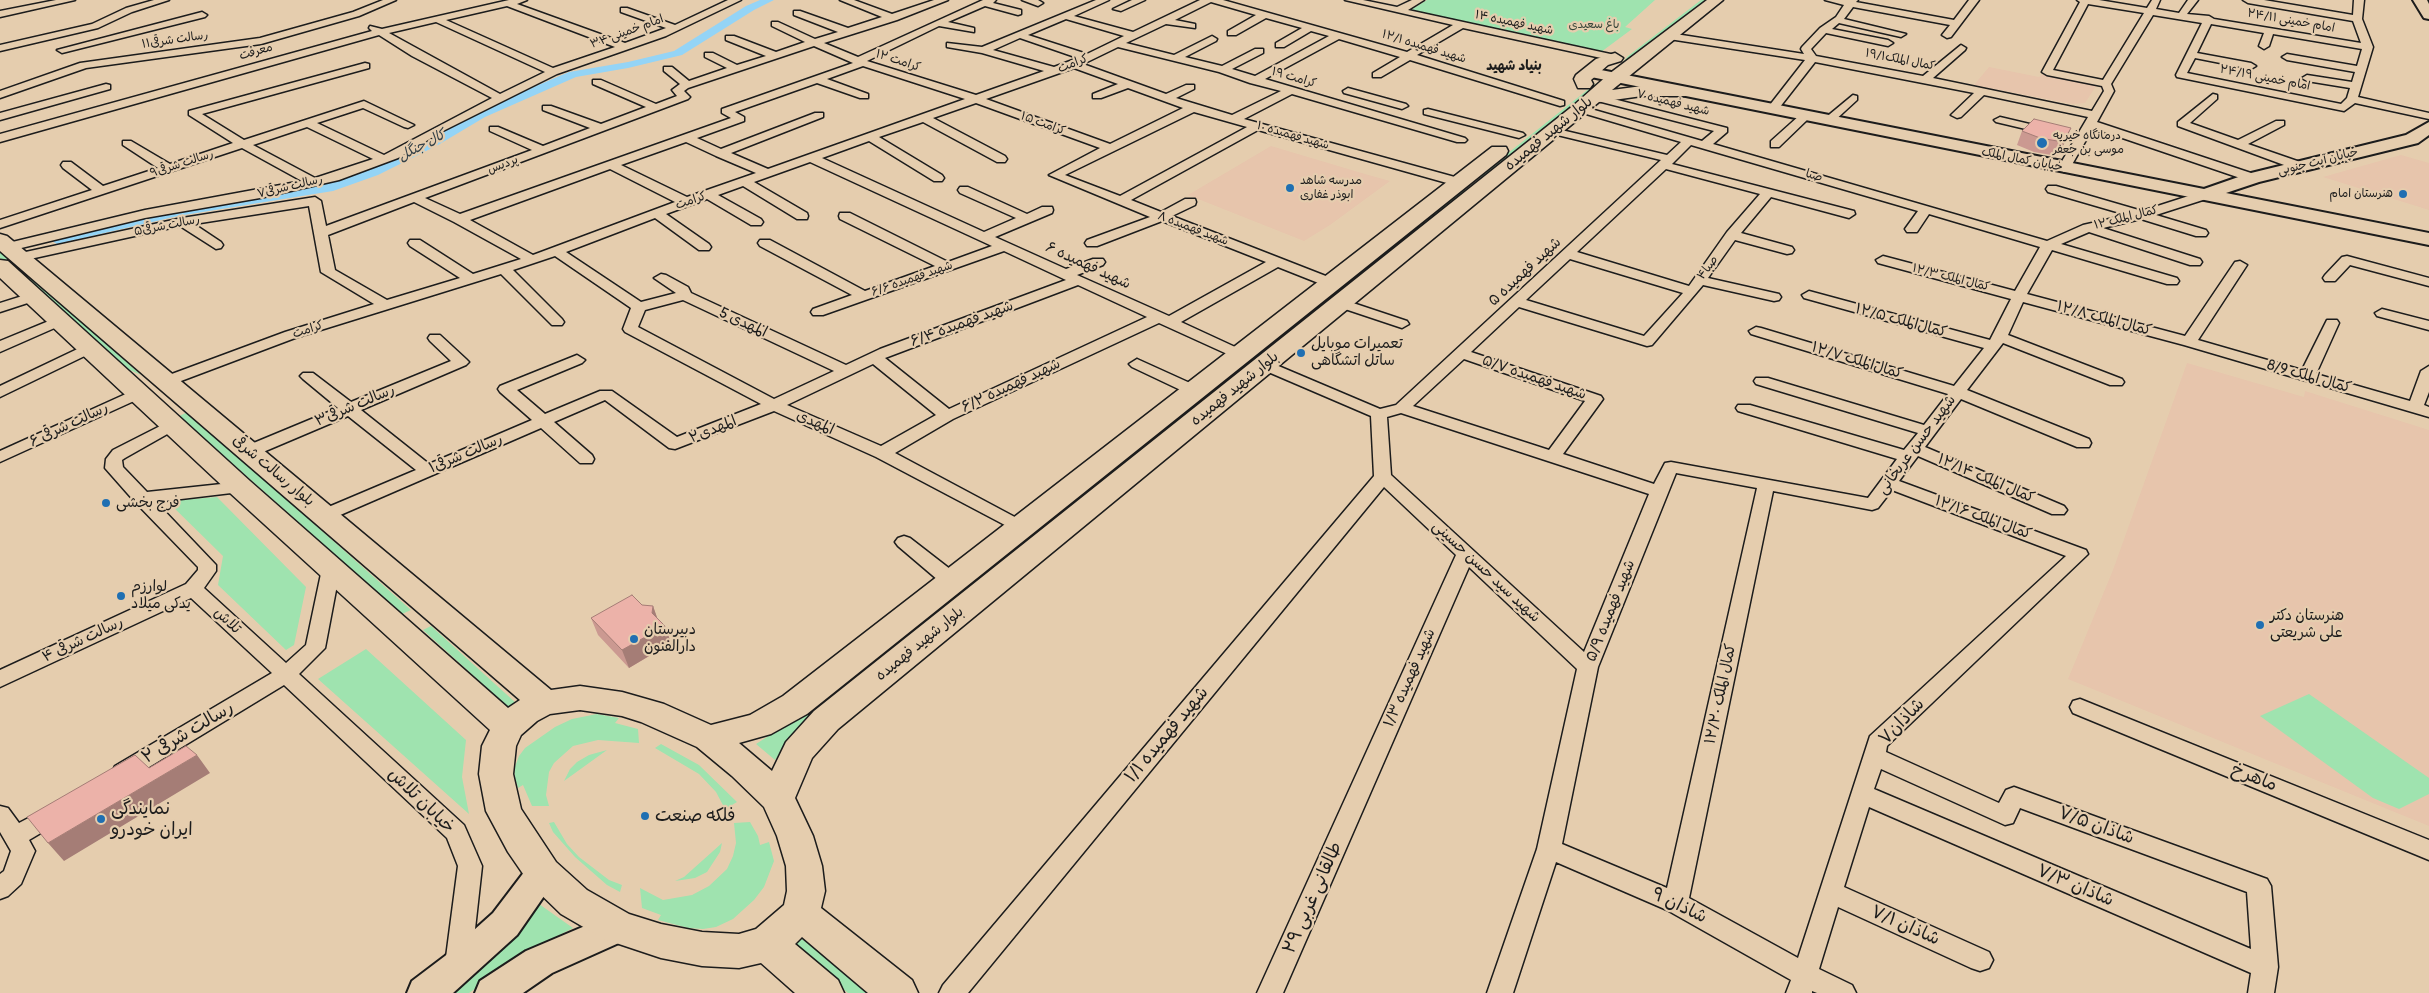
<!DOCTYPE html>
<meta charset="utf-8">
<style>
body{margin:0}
canvas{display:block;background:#e5cdae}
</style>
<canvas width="2429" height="993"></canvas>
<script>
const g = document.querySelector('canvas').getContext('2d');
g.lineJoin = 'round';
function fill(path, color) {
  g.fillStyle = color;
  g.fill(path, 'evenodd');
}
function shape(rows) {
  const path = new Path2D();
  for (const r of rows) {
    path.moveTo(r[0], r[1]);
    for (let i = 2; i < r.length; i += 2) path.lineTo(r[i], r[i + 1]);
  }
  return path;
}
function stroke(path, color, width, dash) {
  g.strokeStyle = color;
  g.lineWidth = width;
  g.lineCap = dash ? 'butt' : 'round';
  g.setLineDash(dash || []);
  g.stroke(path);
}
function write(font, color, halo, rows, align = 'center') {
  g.font = font + ' Pangolin,"Playpen Sans Arabic",sans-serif';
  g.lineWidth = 4.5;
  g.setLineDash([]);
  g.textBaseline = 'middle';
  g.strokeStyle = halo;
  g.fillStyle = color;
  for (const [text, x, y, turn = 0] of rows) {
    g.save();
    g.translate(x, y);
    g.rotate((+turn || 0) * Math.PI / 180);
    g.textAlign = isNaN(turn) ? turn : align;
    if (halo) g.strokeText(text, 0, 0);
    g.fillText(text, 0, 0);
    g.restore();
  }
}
fill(shape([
 [1989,67,2039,77,2042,74,2096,86,2085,103,2073,104,1974,85],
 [1271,146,1365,174,1390,181,1330,225,1304,241,1188,195],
 [2401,155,2429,163,2429,210,2323,177],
 [2187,363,2304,397,2305,391,2429,430,2429,826,2068,679,2113,570]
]), '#e7c5ac');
fill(shape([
 [1427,0,1655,0,1625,27,1632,29,1601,52,1409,11],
 [1701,0,1707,0,1616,70,1628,56],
 [1596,83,1584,97,1485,179,1478,177],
 [1461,189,1469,191,974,584,971,582],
 [0,249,141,375,123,367,0,258],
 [188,412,411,610,402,614,179,416],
 [217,497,306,587,294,645,286,650,218,585,223,556,167,501],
 [431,626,516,703,509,708,423,630],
 [887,643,896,649,799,727,775,760,756,744,798,717],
 [366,649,466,740,462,777,469,814,318,679],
 [2309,694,2429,778,2429,794,2399,809,2373,798,2260,716],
 [597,714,619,718,615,723,638,729,639,743,598,740,573,746,554,763,549,772,546,795,549,806,532,806,523,785,518,788,515,779,514,769,519,756,525,748,555,727,572,719],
 [661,744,699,765,737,802,725,809,716,792,699,774,655,748],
 [607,750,564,781,570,769,577,762,589,755],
 [554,822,567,844,579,857,609,880,622,885,620,892,607,885,575,857,553,832,549,823],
 [750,822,758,836,760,845,769,842,774,861,764,887,754,900,733,919,716,927,703,929,688,928,658,920,661,915,642,908,640,888,663,900,692,895,709,886,727,869,733,856,736,843,734,823],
 [722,843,720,852,707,872,695,878,675,881,684,877],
 [539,904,573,928,531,950,469,993,450,993,480,969,517,933],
 [797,935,871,993,848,993,786,944]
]), '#9fe3af');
fill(shape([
 [760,0,774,0,754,10,682,55,628,68,576,77,485,117,438,145,378,175,333,191,178,216,57,244,50,240,52,237,178,208,325,184,368,169,430,139,477,111,569,72,628,62,674,51,746,6,760,0]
]), '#94d4f6');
const street = shape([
 [56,0,75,0,0,17,0,11,56,0],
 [154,0,169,0,132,12,98,28,0,51,0,45,92,24,126,8,154,0],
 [383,0,396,0,359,16,261,44,86,68,0,98,0,91,80,63,260,38,353,12,383,0],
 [509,0,527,0,517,4,625,43,666,28,621,12,621,8,627,8,675,25,728,0,741,0,666,36,557,74,443,131,398,158,339,180,260,198,145,218,9,251,2,247,4,244,145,210,302,181,242,148,0,228,0,220,92,190,63,168,61,165,63,162,71,162,103,186,158,168,123,145,123,141,131,141,170,164,233,143,189,115,189,111,365,63,369,64,369,68,202,114,244,140,364,101,414,125,408,128,404,127,363,108,317,123,384,155,492,98,412,56,379,35,0,142,0,134,372,31,369,28,370,26,382,29,509,0],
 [507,6,615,47,553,68,446,20,507,6],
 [436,22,545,72,500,94,389,33,436,22],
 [307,127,373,159,315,178,253,145,307,127],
 [840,0,854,0,892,14,934,0,948,0,897,20,824,43,858,57,983,0,996,0,993,3,1021,10,1021,14,1018,15,985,6,948,22,974,28,974,32,939,26,867,61,976,95,1044,71,982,53,947,47,947,43,982,47,1096,0,1109,0,1074,16,1133,32,1200,0,1223,0,1407,52,1453,25,1345,0,1363,0,1397,7,1412,0,1424,0,1408,10,1615,55,1620,58,1615,61,1463,28,1417,55,1564,101,1564,105,1560,106,1410,60,1381,77,1373,77,1373,73,1400,57,1339,39,1265,79,1465,138,1467,140,1465,142,1457,142,1292,94,1244,119,1462,179,1464,182,1458,186,1454,185,1258,130,1131,200,1161,212,1185,199,1195,199,1196,202,1195,205,1172,216,1336,280,1338,283,1331,287,1326,286,1278,267,1181,322,1246,352,1249,355,1246,358,1236,358,1159,323,953,419,895,453,1026,523,1029,527,1026,531,1020,533,876,457,774,411,675,449,669,448,605,400,554,422,592,455,594,459,592,463,580,463,541,428,331,519,319,519,316,515,319,511,416,470,348,416,256,455,250,456,244,455,242,451,244,447,338,408,303,379,300,376,303,373,313,373,351,402,451,361,430,341,428,338,430,335,440,335,466,359,469,362,466,365,361,410,429,464,532,420,500,392,498,389,500,386,577,355,585,360,582,363,517,390,545,414,600,391,612,391,677,437,761,404,625,332,623,329,631,308,555,256,513,270,562,319,564,322,562,325,552,325,501,274,295,338,173,384,161,384,159,381,161,378,285,332,374,304,321,272,309,206,194,224,221,242,223,245,221,248,216,249,180,226,21,261,14,257,21,253,182,218,315,197,321,201,326,226,532,150,490,131,490,127,498,127,543,146,590,128,543,110,543,106,551,106,601,124,646,107,593,84,593,80,601,80,656,104,677,96,672,90,680,84,664,71,664,67,672,67,689,81,727,68,705,57,705,53,713,53,737,65,766,56,726,40,726,36,734,36,776,52,805,42,772,26,772,22,778,22,815,39,838,32,794,15,794,11,800,11,848,28,882,17,840,0],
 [1211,2,1256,15,1228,31,1228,35,1236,35,1266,18,1302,28,1276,43,1276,47,1284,47,1311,31,1329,36,1255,76,1232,69,1263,53,1263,49,1255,49,1222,66,1185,57,1216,41,1217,39,1212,36,1174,55,1126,43,1166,24,1195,28,1195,24,1175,20,1211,2],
 [1066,19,1124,36,1087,54,1028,35,1066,19],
 [1020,38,1078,58,1054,67,993,50,1020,38],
 [814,46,853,63,722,109,722,113,731,118,460,214,425,198,688,99,690,97,684,91,688,88,814,46],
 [1118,47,1219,72,1250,83,1281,91,1232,115,1176,98,1194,89,1194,85,1186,85,1166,94,1083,64,1118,47],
 [863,66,965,99,768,169,731,153,823,117,823,113,815,113,721,149,697,138,744,121,744,117,735,112,817,83,860,98,868,98,868,94,827,79,863,66],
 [1074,68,1118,84,1093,94,1093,98,1101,98,1128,88,1183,108,1110,144,986,99,1074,68],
 [976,103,1100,148,1049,175,1150,217,1087,240,1085,243,1087,246,1097,246,1162,221,1266,262,1169,316,1077,275,1103,265,1105,262,1103,259,1093,259,1066,269,995,237,1052,213,1053,210,1052,207,1042,207,1027,214,968,187,960,187,958,190,960,193,1016,218,984,232,822,158,869,141,934,181,942,181,944,178,942,175,879,137,923,122,997,162,1005,162,1007,159,1005,156,933,118,976,103],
 [1194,112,1247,127,1120,196,1065,175,1194,112],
 [686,142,716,156,756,173,687,197,621,165,686,142],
 [810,162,992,246,948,262,850,213,840,213,839,216,840,219,935,266,865,291,770,240,760,240,758,243,760,246,852,295,813,309,811,312,813,315,823,315,1004,251,1066,280,880,349,846,365,691,293,688,287,666,275,661,274,654,278,676,293,641,302,566,252,655,218,699,250,709,250,711,247,709,244,666,214,707,199,751,225,761,225,763,222,761,219,718,195,743,186,797,219,807,219,808,216,807,213,754,182,810,162],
 [610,169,675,202,533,255,470,220,610,169],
 [414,202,454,222,521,259,473,274,420,240,410,240,408,243,410,246,460,278,387,300,335,270,328,235,414,202],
 [1078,285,1147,317,949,409,885,358,1078,285],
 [683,300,834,371,774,399,638,327,645,310,683,300],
 [873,364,936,415,881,446,787,405,873,364],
 [1022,0,1038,0,1043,3,1038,6,1022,0],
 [1132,0,1145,0,1121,11,1113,9,1132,0],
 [1825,0,1858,0,1856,2,1954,20,1969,0,1979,0,1951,37,1947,38,1942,35,1950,25,1853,7,1844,19,1906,34,1901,37,1839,23,1832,29,1888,40,1893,43,1888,46,1826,33,1811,49,1816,56,1923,76,1961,45,1966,48,1965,50,1933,78,2092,111,2104,91,2102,86,2047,75,2042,72,2080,2,2077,0,2099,0,2147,8,2152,0,2160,0,2156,9,2179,13,2188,0,2198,0,2187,14,2209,16,2214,19,2361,43,2353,21,2248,3,2243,0,2264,0,2353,15,2354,0,2364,0,2362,19,2373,47,2358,97,2429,113,2429,119,2355,103,2344,111,2177,77,2176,75,2202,23,2153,15,2111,84,2114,91,2097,122,2257,175,2259,178,2253,182,2249,181,2093,128,2070,168,2064,172,2058,168,2088,117,1984,95,1961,117,1957,118,1951,115,1974,93,1815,62,1776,112,1772,113,1766,110,1805,60,1669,39,1664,36,1669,33,1804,54,1801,49,1802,47,1820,28,1836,17,1844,5,1825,0],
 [2088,4,2144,13,2103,80,2053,70,2088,4],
 [2211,24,2264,33,2259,46,2264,49,2269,46,2273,34,2362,49,2357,66,2287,54,2282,57,2287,60,2355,72,2352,82,2307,75,2302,78,2307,81,2350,88,2347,98,2341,104,2187,73,2195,58,2251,69,2256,66,2251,63,2197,53,2211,24],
 [202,12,207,15,205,17,62,53,57,50,202,12],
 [106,84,110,85,110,89,0,120,0,113,106,84],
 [1348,88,1406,104,1408,106,1402,109,1344,93,1343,91,1348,88],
 [1594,94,1727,128,1727,132,1713,144,2047,241,2083,225,2127,215,2048,192,2046,189,2048,186,2056,186,2142,211,2201,192,2209,192,2211,195,2209,198,2156,215,2206,230,2208,233,2206,236,2196,236,2141,219,2103,228,2200,259,2202,262,2200,265,2190,265,2089,232,2061,244,2177,278,2179,281,2177,284,2167,284,2052,250,2027,294,2185,336,2235,262,2240,261,2247,265,2198,340,2302,370,2327,320,2337,320,2339,323,2316,374,2410,401,2421,371,2429,366,2429,392,2424,405,2429,407,2429,417,2184,345,2023,302,2008,335,2122,379,2124,382,2122,385,2110,385,2003,343,1967,390,2089,439,2091,443,2089,447,2077,447,1961,399,1925,447,2064,506,2067,510,2064,514,2052,514,1918,456,1899,481,2086,550,2088,554,1887,746,1886,752,1999,803,2006,790,2014,787,2267,879,2271,886,2278,967,2274,993,2248,993,2251,973,1869,807,1844,887,1989,952,1993,960,1989,968,1980,971,1971,968,1838,907,1819,969,1852,985,1856,993,1817,993,1812,991,1812,993,1786,993,1791,980,1667,910,1556,862,1513,993,1487,993,1537,849,1577,669,1469,567,1283,993,1257,993,1456,555,1384,487,968,993,939,993,943,985,1374,476,1371,416,1259,368,1256,365,1259,362,1269,362,1380,409,1396,405,1661,160,1549,133,1549,129,1553,128,1667,155,1681,142,1576,111,1574,109,1576,107,1584,107,1702,141,1714,131,1590,99,1590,95,1594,94],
 [1691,145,1918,211,1905,229,1907,232,1917,232,1929,214,2040,247,2015,291,1883,256,1876,260,1878,263,2011,299,1990,340,1809,291,1802,295,1804,298,1984,348,1954,386,1761,328,1756,327,1749,331,1751,334,1948,394,1924,425,1768,378,1756,378,1754,381,1756,384,1918,433,1904,450,1750,405,1738,405,1736,408,1738,411,1897,459,1868,498,1671,462,1665,463,1654,484,1563,454,1603,399,1601,396,1471,352,1519,307,1647,346,1652,345,1703,285,1774,301,1779,300,1781,297,1779,294,1708,278,1735,240,1787,254,1792,253,1794,250,1792,247,1741,233,1771,197,1849,218,1855,214,1854,211,1672,164,1691,145],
 [1666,169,1760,194,1727,232,1689,286,1577,252,1666,169],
 [1570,259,1683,293,1644,336,1526,300,1570,259],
 [1464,359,1585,401,1549,450,1413,406,1464,359],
 [1401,413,1649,494,1584,652,1391,475,1387,417,1401,413],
 [1676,473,1757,488,1667,888,1562,844,1598,667,1676,473],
 [1892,490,2066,556,1870,736,1798,958,1689,898,1773,491,1872,510,1878,508,1892,490],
 [1881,769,2005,825,2013,823,2020,808,2247,892,2251,949,1874,789,1881,769],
 [2213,94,2217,95,2217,99,2190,123,2238,140,2276,121,2284,121,2284,125,2248,144,2303,163,2305,166,2303,169,2295,169,2178,126,2178,122,2213,94],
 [1853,95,1857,96,1857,100,1832,123,1824,123,1824,119,1853,95],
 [1428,109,1523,133,1525,135,1519,138,1424,114,1424,110,1428,109],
 [1804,114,1808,115,1808,119,1779,147,1771,147,1771,141,1800,115,1804,114],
 [2000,117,2055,130,2057,132,2051,135,1996,122,1994,120,2000,117],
 [2347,256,2429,278,2429,286,2350,265,2335,281,2325,281,2323,278,2325,275,2342,257,2347,256],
 [35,292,42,296,40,299,0,312,0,303,35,292],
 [1341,299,1407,321,1409,324,1402,328,1336,306,1334,303,1341,299],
 [2382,309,2429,321,2429,330,2377,316,2375,313,2382,309],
 [61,316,68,320,66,323,0,352,0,341,61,316],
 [90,343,98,348,95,351,0,397,0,386,90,343],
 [1137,359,1201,388,1203,391,1201,394,1189,394,1132,367,1129,364,1137,359],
 [139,388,145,390,147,393,145,396,0,462,0,451,139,388],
 [172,420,178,422,180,425,178,428,125,458,122,460,123,467,147,492,240,482,246,483,249,487,246,491,240,492,156,502,216,565,216,571,204,588,286,663,306,645,322,569,324,565,331,563,338,565,340,569,325,648,299,674,464,825,482,866,471,965,467,973,458,976,449,973,445,965,458,866,447,838,284,685,131,778,123,781,115,778,112,772,115,766,272,673,191,598,0,687,0,670,186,584,198,570,198,567,135,502,105,468,106,459,113,450,172,420],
 [904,536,910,538,959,576,961,581,959,586,952,587,945,586,898,546,895,542,898,538,904,536],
 [2080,699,2429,840,2429,860,2073,713,2070,707,2073,701,2080,699],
 [53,805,61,807,64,814,61,821,29,840,35,851,21,884,8,896,0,899,0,874,4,871,11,851,0,832,0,806,8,808,19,823,53,805]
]);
const secondary = shape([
 [2413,0,2427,0,2429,4,2429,19,2424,18,2413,0],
 [1596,69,2204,189,2247,174,2406,135,2429,122,2429,135,2418,143,2259,182,2226,193,2429,233,2429,245,1591,77,1588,74,1596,69],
 [543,859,555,863,560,873,517,935,453,993,407,993,412,981,445,956,493,913,531,863,543,859],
 [618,912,630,916,635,927,630,938,552,973,523,993,475,993,480,981,526,951,618,912]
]);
const primary = shape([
 [1707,0,1723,0,1612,90,1642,86,1681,87,1687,88,1690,92,1687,96,1642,96,1599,102,838,729,812,758,795,798,813,836,822,866,825,891,821,908,912,980,918,993,868,993,802,937,795,944,838,980,844,993,795,993,761,963,739,968,702,966,661,958,604,939,561,914,530,884,508,852,486,811,479,774,482,746,490,730,230,493,0,278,0,260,8,261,250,481,508,708,520,700,0,251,0,234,7,236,551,690,580,686,622,692,664,704,711,725,750,715,783,696,1492,147,1506,147,1508,151,1506,155,807,714,771,734,739,743,772,771,786,742,814,711,1574,105,1609,74,1707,0],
 [580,710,622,716,641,722,697,747,732,776,764,807,777,836,786,866,787,891,784,905,756,929,739,934,702,932,661,924,629,914,587,890,556,862,521,809,513,774,516,746,521,735,537,721,550,714,580,710],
 [1615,53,1623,58,1621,61,1608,65,1591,80,1593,84,1590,88,1578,88,1574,79,1576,75,1596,59,1615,53]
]);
stroke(street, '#1c1c1c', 3);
stroke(secondary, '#1c1c1c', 4);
stroke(primary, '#1c1c1c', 3);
fill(street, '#e5cdae');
fill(secondary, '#e5cdae');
fill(primary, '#e5cdae');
fill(shape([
 [2022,131,2065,142,2057,156,2034,152,2017,145],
 [642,605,653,606,657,618,665,626,671,643,629,668,598,635,591,618]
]), '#cb9991');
fill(shape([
 [2071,128,2065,142,2057,156,2063,142],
 [653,606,659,623,665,626,671,643,629,668,622,650,652,613],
 [197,755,210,773,64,861,48,843]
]), '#a57d76');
const building = shape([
 [2034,119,2071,128,2063,142,2040,138,2022,131,2034,119],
 [632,595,642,605,653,606,652,613,665,626,622,650,591,618,632,595],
 [186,746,197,755,48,843,27,817,135,755,149,768,186,746]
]);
fill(building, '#ecb2a9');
stroke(building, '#a57d76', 1);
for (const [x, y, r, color] of [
 [2042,143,6,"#1f6fb2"],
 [1290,188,5,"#1f6fb2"],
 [2403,194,5,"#1f6fb2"],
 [1301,353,5,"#1f6fb2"],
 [106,503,5,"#1f6fb2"],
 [121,596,5,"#1f6fb2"],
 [2260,625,5,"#1f6fb2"],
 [634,639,5,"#1f6fb2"],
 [645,816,5,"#1f6fb2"],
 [101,819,5,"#1f6fb2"]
]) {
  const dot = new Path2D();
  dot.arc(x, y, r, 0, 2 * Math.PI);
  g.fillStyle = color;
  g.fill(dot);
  stroke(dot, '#e5cdae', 2);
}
write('12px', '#1c1c1c', '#e5cdae', [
 ["امام خمینی ۲۴/۱۱",2291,21,10],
 ["شهید فهمیده ۱۴",1514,23,12],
 ["امام خمینی ۳۴",627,32,-20],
 ["رسالت شرقی۱۱",175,40,-8],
 ["شهید فهمیده ۱۲/۱",1424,47,17],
 ["معرفت",256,52,-16],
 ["کمال الملک۱۹/۱",1900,60,11],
 ["کرامت ۱۲",898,61,18],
 ["کرامت",1073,64,-21],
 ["کرامت ۱۹",1294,78,16],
 ["امام خمینی ۲۴/۱۹",2265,78,11],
 ["شهید فهمیده ۷",1673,103,14],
 ["کرامت ۱۵",1043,124,20],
 ["شهید فهمیده ۱۰",1293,136,16],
 ["خیابان کمال الملک",2022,160,11],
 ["خیابان آیت جنوبی",2318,162,-14],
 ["رسالت شرقی۹",182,164,-18],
 ["پردیس",503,165,-21],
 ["صبا",1814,176,16],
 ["رسالت شرقی۷",290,187,-13],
 ["کرامت",691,201,-19],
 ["کمال الملک ۱۲",2126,218,-14],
 ["رسالت شرقی۵",167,226,-11],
 ["شهید فهمیده ۸",1193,229,21],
 ["صبا۴",1708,268,-53],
 ["کمال الملک ۱۲/۳",1951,278,14],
 ["شهید فهمیده ۶/۶",912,279,-19],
 ["کرامت",308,330,-18]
]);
write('12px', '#364439', '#e5cdae', [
 ["باغ سعیدی",1594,25]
]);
write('12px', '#1c1c1c', '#e5cdae', [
 ["درمانگاه خیریه",2053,136],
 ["موسی بن جعفر",2053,150],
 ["مدرسه شاهد",1300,181],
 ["ابوذر غفاری",1300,195],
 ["هنرستان امام",2393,194,"right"]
], 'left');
write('bold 14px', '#1c1c1c', '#e5cdae', [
 ["بنیاد شهید",1514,66]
]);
write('italic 14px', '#344148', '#e5cdae', [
 ["کال جنگل",422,146,-28]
]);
write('15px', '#1c1c1c', '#e5cdae', [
 ["بلوار شهید فهمیده",1549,134,-39],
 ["شهید فهمیده ۶",1088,266,25],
 ["شهید فهمیده ۵",1525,272,-43],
 ["کمال الملک ۱۲/۸",2104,319,15],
 ["کمال‌الملک ۱۲/۵",1901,321,15],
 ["المهدی 5",743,323,25],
 ["شهید فهمیده ۶/۴",962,324,-20],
 ["کمال‌الملک ۱۲/۷",1857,361,17],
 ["کمال الملک 8/9",2309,377,16],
 ["شهید فهمیده ۵/۷",1534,378,19],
 ["شهید فهمیده ۶/۲",1011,386,-25],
 ["بلوار شهید فهمیده",1235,389,-39],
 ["رسالت شرقی۳",355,406,-23],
 ["المهدی",815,423,24],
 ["رسالت شرقی ۶",69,425,-25],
 ["المهدی۲",713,430,-22],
 ["شهید حسن عربخانی",1917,445,-53],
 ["رسالت شرقی۱",466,454,-23],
 ["بلوار رسالت شرقی",273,471,40],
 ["کمال الملک ۱۲/۱۴",1986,479,23],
 ["کمال الملک ۱۲/۱۶",1983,518,20],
 ["شهید سید حسن حسینی",1486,572,43],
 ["شهید فهمیده ۵/۹",1611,611,-68],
 ["تلاش",227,621,43],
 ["رسالت شرقی ۴",83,640,-25],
 ["بلوار شهید فهمیده",920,644,-39],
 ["شهید فهمیده ۱/۳",1410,678,-66],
 ["کمال الملک ۱۲/۲۰",1721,694,-78]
]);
write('15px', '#1c1c1c', '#e5cdae', [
 ["تعمیرات موبایل",1311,344],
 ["ساتل اتشگاهی",1311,361],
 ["فرح بخشی",116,503],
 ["لوارزم",131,587],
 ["یدکی میلاد",131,604],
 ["هنرستان دکتر",2270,616],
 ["علی شریعتی",2270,633],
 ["دبیرستان",644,630],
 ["دارالفنون",644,647]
], 'left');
write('18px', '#1c1c1c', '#e5cdae', [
 ["شاذان۷",1902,722,-46],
 ["رسالت شرقی ۲",188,733,-31],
 ["شهید فهمیده ۱/۱",1167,735,-50],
 ["ماهرخ",2254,778,22],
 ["خیابان تلاش",421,801,44],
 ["شاذان ۷/۵",2096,826,20],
 ["شاذان ۷/۳",2075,886,23],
 ["طالقانی غربی ۲۹",1313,898,-66],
 ["شاذان ۹",1679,906,26],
 ["شاذان ۷/۱",1905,926,24]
]);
write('18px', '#1c1c1c', '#e5cdae', [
 ["نمایندگی",111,809],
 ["ایران خودرو",111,830],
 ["فلکه صنعت",655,816]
], 'left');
</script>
